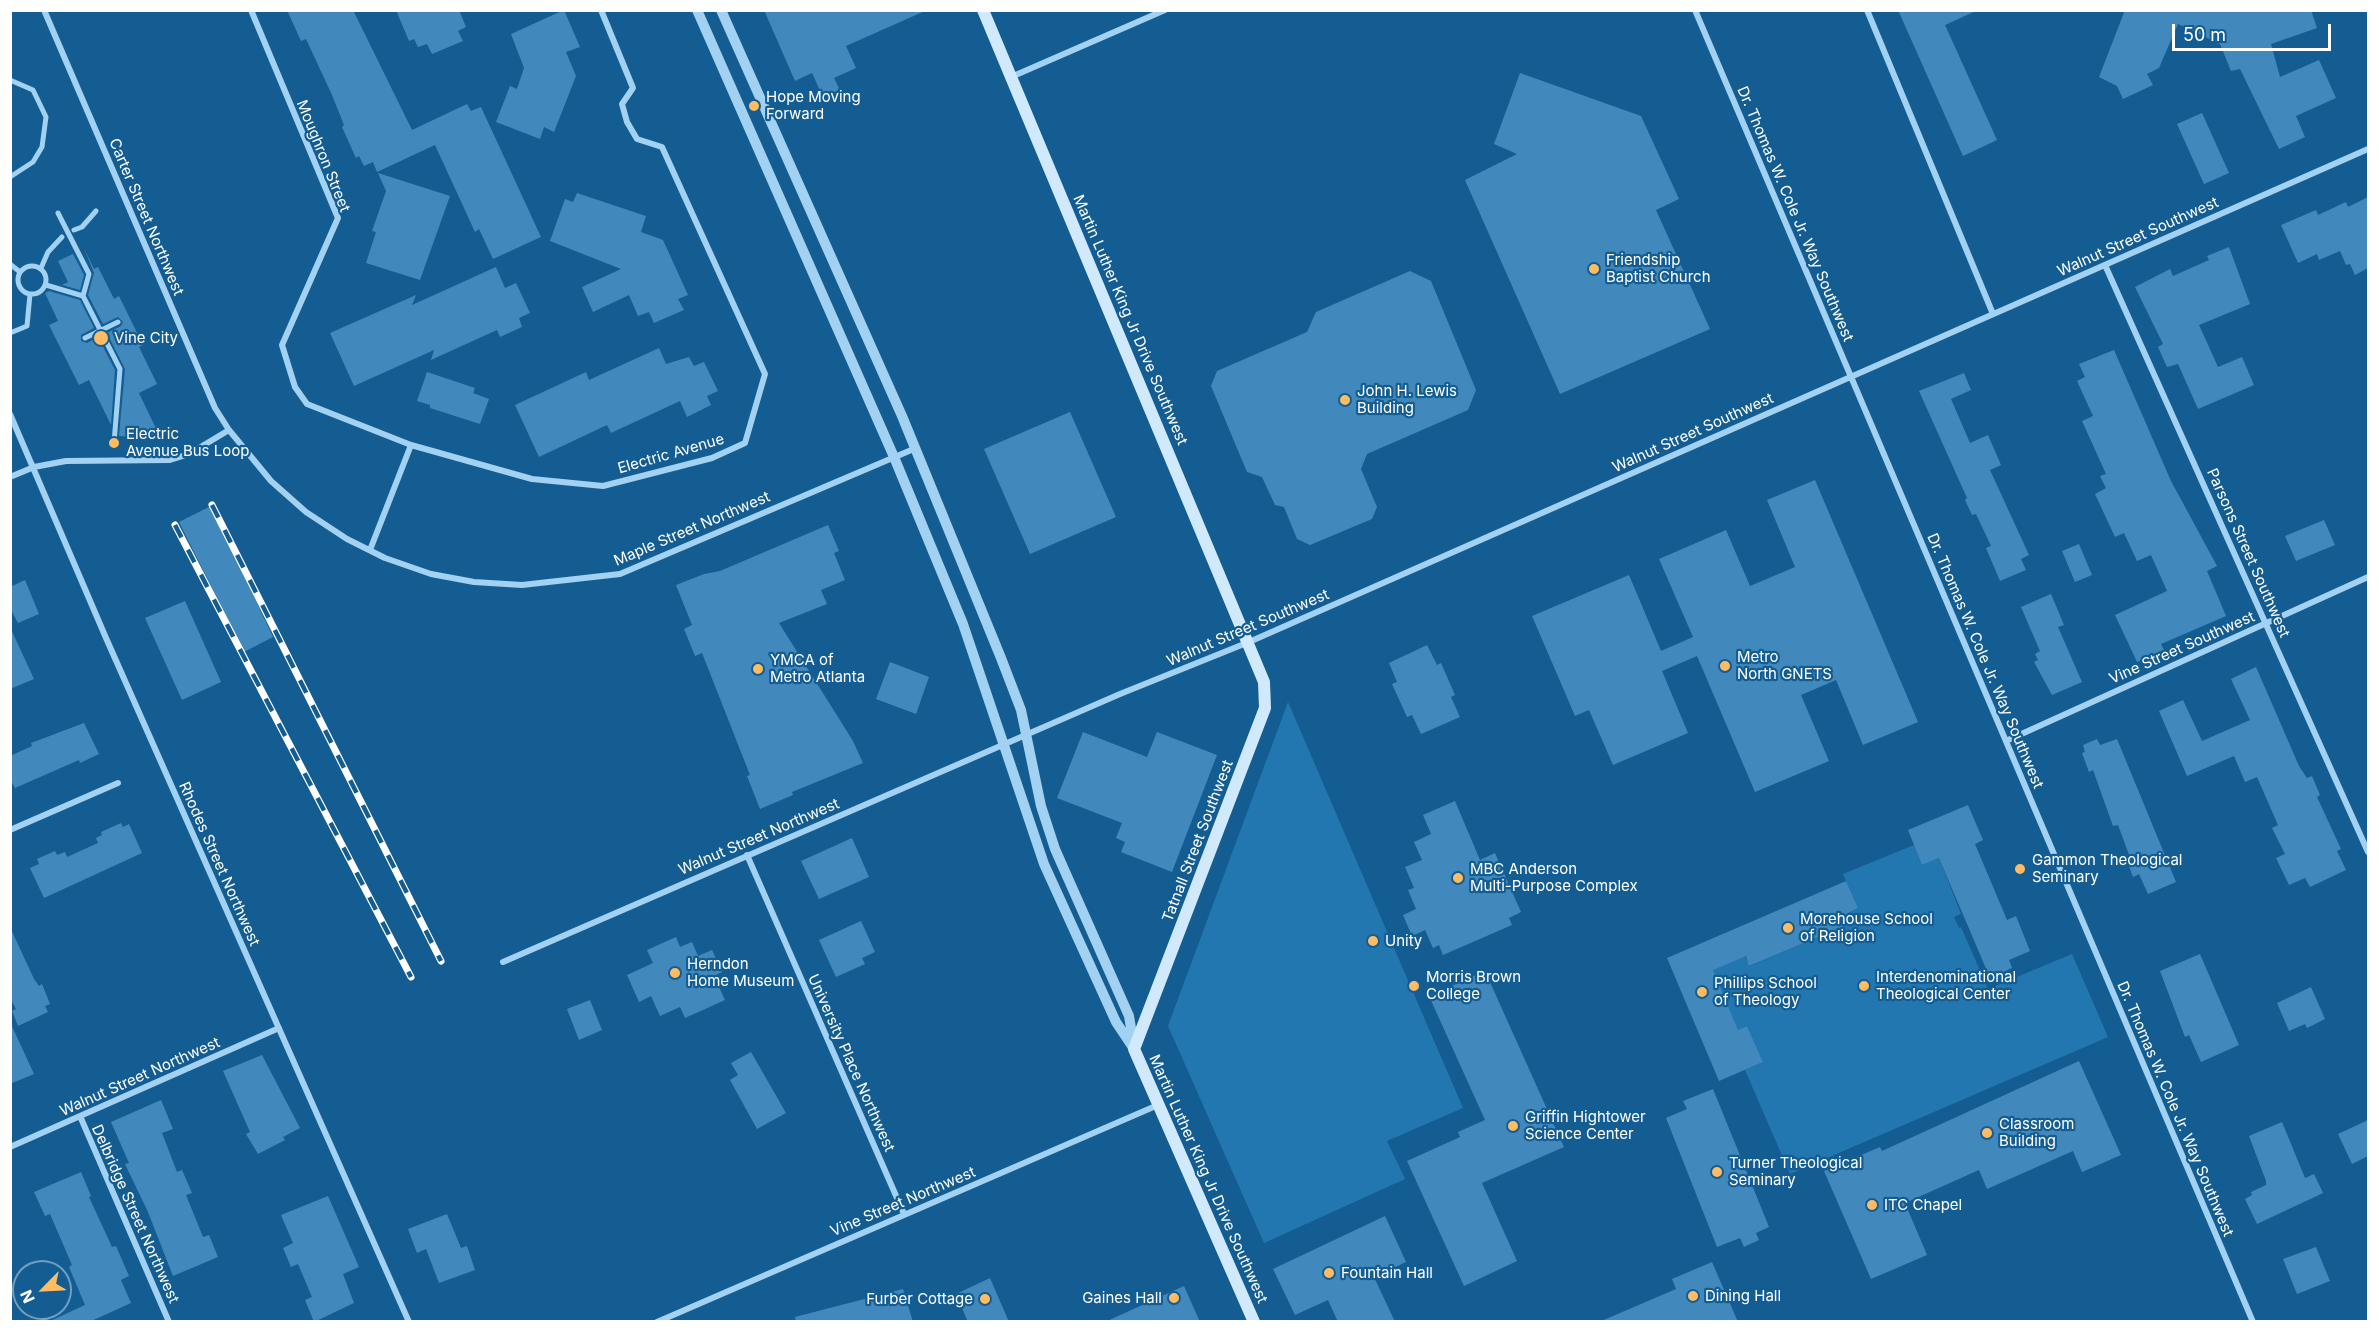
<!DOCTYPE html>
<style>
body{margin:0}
#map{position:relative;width:2379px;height:1332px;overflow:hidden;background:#145d93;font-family:Inter,sans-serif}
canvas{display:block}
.frame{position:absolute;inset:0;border:12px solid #fff;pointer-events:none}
.north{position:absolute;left:12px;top:1260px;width:60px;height:60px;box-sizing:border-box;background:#145d93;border:2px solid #729ebe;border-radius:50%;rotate:246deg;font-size:16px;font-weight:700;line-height:24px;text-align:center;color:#fff}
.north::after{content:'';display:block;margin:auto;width:21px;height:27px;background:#ffbc62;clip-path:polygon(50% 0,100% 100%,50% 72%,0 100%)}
.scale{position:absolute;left:2172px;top:24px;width:159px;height:27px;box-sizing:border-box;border:3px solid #fff;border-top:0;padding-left:8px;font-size:18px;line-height:21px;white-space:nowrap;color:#fff;-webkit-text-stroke:4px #145d93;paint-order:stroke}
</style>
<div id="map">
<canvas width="2379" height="1332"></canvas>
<div class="frame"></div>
<div class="north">N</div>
<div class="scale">50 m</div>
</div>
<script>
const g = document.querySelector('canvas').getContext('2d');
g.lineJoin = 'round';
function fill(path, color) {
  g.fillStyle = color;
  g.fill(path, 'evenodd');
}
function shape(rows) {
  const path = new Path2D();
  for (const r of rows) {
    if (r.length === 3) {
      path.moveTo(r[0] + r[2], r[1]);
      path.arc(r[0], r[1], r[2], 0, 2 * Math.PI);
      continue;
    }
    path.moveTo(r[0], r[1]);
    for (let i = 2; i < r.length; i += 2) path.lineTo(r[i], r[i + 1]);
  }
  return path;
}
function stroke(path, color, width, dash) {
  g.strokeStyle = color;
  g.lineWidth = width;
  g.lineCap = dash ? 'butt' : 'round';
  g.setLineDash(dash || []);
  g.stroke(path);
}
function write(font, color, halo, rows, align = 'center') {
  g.font = font + ' Inter,sans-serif';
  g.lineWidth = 4.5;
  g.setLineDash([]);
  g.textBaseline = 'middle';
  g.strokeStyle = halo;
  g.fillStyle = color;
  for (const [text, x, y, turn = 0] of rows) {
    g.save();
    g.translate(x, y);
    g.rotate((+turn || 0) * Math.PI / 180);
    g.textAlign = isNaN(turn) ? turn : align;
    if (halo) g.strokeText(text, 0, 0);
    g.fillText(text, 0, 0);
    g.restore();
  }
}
fill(shape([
 [1288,702,1463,1108,1387,1141,1405,1179,1264,1243,1168,1026],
 [1914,845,1922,865,1939,858,1961,914,1954,917,1959,928,1961,927,1988,989,2072,954,2108,1037,1790,1174,1745,1070,1763,1062,1747,1026,1738,1030,1702,943,1723,934,1735,960,1745,956,1750,966,1852,923,1848,913,1858,908,1843,874]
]), '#2377b0');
fill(shape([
 [287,10,353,10,412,130,467,104,471,111,481,107,541,237,493,259,479,229,475,232,435,145,377,172,373,162,364,166,359,156,356,158,342,127,344,125,332,95,306,39,301,41],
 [396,10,459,10,466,27,458,31,463,41,432,54,427,44,418,47,414,39,409,41],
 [564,10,580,47,566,52,576,76,554,132,544,127,540,139,496,122,510,86,517,89,524,68,511,34],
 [764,10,927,10,846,46,856,68,834,78,840,90,823,97,812,73,795,81],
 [1898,10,1978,10,1945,25,1997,140,1963,156],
 [2125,10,2311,10,2317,28,2271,44,2280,77,2319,60,2336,98,2296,116,2305,137,2279,149,2240,69,2231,71,2220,44,2178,24,2159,68,2147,74,2153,85,2123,99,2117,86,2099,77],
 [1520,73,1641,116,1679,199,1656,210,1710,329,1560,394,1465,180,1517,154,1494,144],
 [2202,113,2229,173,2204,184,2177,124],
 [378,173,450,196,420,280,366,263,376,232,372,231,386,191],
 [577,193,646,216,641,232,663,240,688,295,678,299,684,310,654,323,649,312,638,316,629,295,593,312,582,287,621,269,550,241,565,199,573,202],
 [2368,197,2368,268,2355,275,2350,264,2346,265,2340,251,2319,260,2317,254,2298,263,2281,225,2316,210,2318,215,2346,202,2348,207],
 [2229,247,2250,304,2199,325,2218,367,2242,357,2254,385,2198,409,2178,364,2167,367,2158,347,2163,344,2135,287,2170,269,2173,276,2209,260,2207,256],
 [84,248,94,269,98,267,114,299,119,296,143,345,139,347,157,384,139,393,161,439,119,436,125,369,107,333,121,326,123,322,118,317,103,324,88,295,94,273],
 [73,254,84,275,80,290,62,285,68,282,58,261],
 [496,267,505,288,516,283,530,313,519,318,522,327,500,337,497,330,431,360,434,350,354,386,330,333,416,295,412,305],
 [1410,271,1431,281,1476,390,1468,410,1367,454,1361,469,1377,507,1372,519,1310,545,1297,539,1284,507,1275,505,1262,477,1247,472,1211,386,1217,371,1307,332,1316,312],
 [49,291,80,300,94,328,81,335,81,341,87,343,98,337,115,370,111,425,89,380,79,385,49,325,58,321,45,293],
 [659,348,666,364,689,357,694,366,704,362,718,391,707,396,711,405,687,417,680,401,611,433,607,425,539,457,515,405,586,372,589,380],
 [2114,350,2171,481,2217,566,2207,571,2226,616,2161,644,2164,650,2137,662,2115,615,2167,591,2151,555,2137,561,2124,533,2115,537,2095,494,2106,488,2100,476,2106,474,2082,421,2093,416,2077,381,2085,377,2079,364],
 [427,372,475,388,473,393,489,399,480,424,430,408,430,405,417,401],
 [1964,373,1971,390,1951,399,1970,443,1988,435,2001,465,1990,470,2029,555,2021,559,2026,570,2000,581,1986,548,1991,546,1976,514,1972,515,1965,500,1967,498,1919,391],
 [1070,412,1116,517,1030,554,984,449],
 [1815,480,1918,722,1863,745,1836,680,1801,695,1829,761,1755,792,1697,656,1662,671,1688,733,1613,765,1589,710,1575,716,1532,616,1629,575,1661,651,1693,637,1659,559,1726,530,1750,586,1795,567,1767,500],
 [211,506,273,637,244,652,179,522],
 [2324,520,2335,545,2296,561,2285,536],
 [828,525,839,551,834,553,845,580,821,590,827,604,779,623,853,741,863,763,792,792,793,795,760,809,747,776,750,775,702,653,695,656,684,629,692,625,676,585,704,574,720,571],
 [2079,544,2092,575,2075,582,2062,551],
 [25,580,39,614,18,623,10,608,10,587],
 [2051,594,2064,625,2058,627,2082,682,2052,695,2034,662,2038,660,2035,654,2040,651,2021,607],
 [185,601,221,682,182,700,145,618],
 [10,627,34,679,10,689],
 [1427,645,1437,665,1441,663,1455,695,1451,697,1460,717,1421,734,1412,715,1407,717,1392,684,1397,682,1389,663],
 [890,662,929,677,916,714,876,699],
 [2256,667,2299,766,2307,778,2312,776,2320,795,2317,797,2341,849,2337,851,2346,870,2310,887,2305,878,2289,885,2276,858,2285,854,2272,828,2278,825,2257,777,2245,782,2234,756,2187,776,2159,711,2183,700,2202,741,2250,720,2231,679],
 [84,723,99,754,80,763,79,760,15,788,10,779,10,756,32,746,31,743],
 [1083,732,1147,757,1157,732,1217,755,1172,872,1121,852,1125,842,1116,838,1122,823,1057,798],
 [2097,739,2100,745,2117,739,2176,882,2148,894,2139,874,2133,877,2127,861,2131,860,2118,825,2113,826,2093,770,2089,772,2082,753,2085,752,2083,745],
 [1455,801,1480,860,1495,853,1521,912,1509,918,1512,925,1443,955,1439,945,1433,948,1425,930,1412,936,1403,915,1416,909,1408,890,1414,888,1405,867,1422,860,1414,842,1431,834,1423,815],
 [1968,805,1983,840,1975,844,2007,920,2016,916,2030,951,2009,960,2012,968,1990,978,1939,858,1922,865,1908,830],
 [121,823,123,827,129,824,142,853,44,898,30,868,39,864,37,859,55,851,57,855,65,852,67,857,98,843,96,838,102,835,101,832],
 [852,838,869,877,819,899,801,861],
 [1846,881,1858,908,1848,913,1852,923,1749,966,1746,956,1713,970,1738,1030,1747,1026,1763,1062,1719,1081,1667,958],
 [861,921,875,952,862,958,865,964,836,977,819,940],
 [10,927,34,979,39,986,42,984,50,1004,45,1006,48,1012,18,1026,12,1011,16,1009,10,998],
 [676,937,680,947,692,942,698,956,712,950,722,972,714,976,725,1000,685,1018,680,1007,660,1016,651,996,639,1002,627,975,653,963,647,950],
 [2200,954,2239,1045,2201,1062,2189,1035,2185,1037,2160,971],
 [1485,971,1564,1147,1482,1183,1517,1261,1464,1286,1407,1161,1460,1137,1458,1132,1485,1120,1429,996],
 [2311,987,2325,1019,2307,1028,2305,1024,2289,1031,2277,1003],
 [590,1000,602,1030,579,1040,567,1009],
 [10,1022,34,1074,10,1084],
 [751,1052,786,1113,757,1129,730,1080,738,1075,731,1063],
 [262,1055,300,1128,283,1137,285,1140,258,1154,246,1134,250,1132,223,1071],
 [2079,1061,2121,1155,2082,1172,2073,1151,1987,1189,1979,1170,1905,1203,1927,1255,1871,1279,1824,1171,1880,1147,1882,1151],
 [1713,1089,1769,1227,1756,1233,1759,1240,1744,1247,1740,1238,1717,1247,1666,1118,1687,1109,1683,1101],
 [161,1100,173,1129,162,1133,177,1172,182,1170,192,1193,186,1195,203,1237,209,1235,218,1257,173,1276,148,1212,125,1164,129,1163,111,1122],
 [2368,1120,2368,1156,2352,1164,2338,1134],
 [2282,1122,2305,1178,2314,1174,2323,1193,2257,1224,2245,1199,2252,1195,2251,1192,2266,1185,2266,1181,2249,1136],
 [81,1172,91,1196,89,1197,112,1247,116,1246,129,1276,121,1280,131,1303,89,1322,48,1322,85,1305,69,1267,72,1265,50,1214,45,1216,34,1192],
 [328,1196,359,1267,343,1274,354,1303,314,1322,305,1300,312,1297,298,1264,291,1267,283,1248,293,1243,281,1215],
 [447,1214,461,1248,467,1246,475,1270,439,1283,426,1249,417,1253,408,1229],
 [1385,1216,1406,1262,1374,1277,1395,1322,1338,1322,1328,1300,1295,1315,1273,1269],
 [2316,1247,2330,1281,2297,1294,2283,1259],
 [1712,1262,1738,1322,1599,1322,1676,1289,1672,1279],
 [990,1278,1009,1322,968,1322,956,1294],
 [1184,1286,1200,1322,1105,1322],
 [903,1289,913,1322,796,1322,795,1317]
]), '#4189bd');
stroke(shape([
 [58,213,89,274,83,296,120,369,114,443],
 [74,230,82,227,96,211],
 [10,264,20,272],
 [32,280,14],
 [41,268,48,252,62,237],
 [46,285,83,296],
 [10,333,27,326,30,294],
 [85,338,118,322]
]), '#a2d1f1', 5);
stroke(shape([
 [44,10,215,408,229,430,271,481,306,512,347,539,385,558,431,574,474,582,522,585,620,574,916,448],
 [251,10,338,218,282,345,295,387,307,404,411,445,532,479,603,486,712,458,745,443,765,374,662,147,637,139,627,122,622,104,633,88,601,10],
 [1695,10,2253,1322],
 [1867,10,1993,314],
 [1011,77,1165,10],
 [2105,265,2368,852],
 [10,414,106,638,409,1322],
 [10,477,34,467,66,461,170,460,189,454,229,430],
 [370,550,411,445],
 [2006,741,2368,577],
 [10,830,118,783],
 [747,855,904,1214],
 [503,962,1120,694,1249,642,2368,149],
 [80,1116,169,1322],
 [10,1147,279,1028],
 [657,1322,1158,1105]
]), '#a2d1f1', 6);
stroke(shape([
 [697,10,894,457,963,624,1044,864,1116,1022,1134,1049],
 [721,10,902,416,1001,658,1021,710,1041,806,1055,849,1129,1016,1134,1046]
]), '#a2d1f1', 10);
stroke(shape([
 [983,10,1264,682,1265,708,1134,1049,1254,1322]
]), '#d1e9fc', 12);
const rail = shape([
 [212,505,441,961],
 [175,525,411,977]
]);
stroke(rail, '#fff', 7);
stroke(rail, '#145d93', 4.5, [14]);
stroke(shape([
 [10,80,33,90,46,117,42,147,33,162,10,177]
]), '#a2d1f1', 5);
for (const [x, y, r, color] of [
 [754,106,6,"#ffbc62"],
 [1594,269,6,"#ffbc62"],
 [101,338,8,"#ffbc62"],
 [1345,400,6,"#ffbc62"],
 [114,443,6,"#ffbc62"],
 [1725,666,6,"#ffbc62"],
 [758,669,6,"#ffbc62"],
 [2020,869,6,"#ffbc62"],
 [1458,878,6,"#ffbc62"],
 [1788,928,6,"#ffbc62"],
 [1373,941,6,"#ffbc62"],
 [675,973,6,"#ffbc62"],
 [1414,986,6,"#ffbc62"],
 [1864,986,6,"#ffbc62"],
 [1702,992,6,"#ffbc62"],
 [1513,1126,6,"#ffbc62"],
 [1987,1133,6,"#ffbc62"],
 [1717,1172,6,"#ffbc62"],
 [1872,1205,6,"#ffbc62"],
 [1329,1273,6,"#ffbc62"],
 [1693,1296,6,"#ffbc62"],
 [1174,1298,6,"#ffbc62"],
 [985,1299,6,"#ffbc62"]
]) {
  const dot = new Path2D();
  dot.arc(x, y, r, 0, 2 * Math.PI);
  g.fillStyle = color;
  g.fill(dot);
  stroke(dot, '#145d93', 2);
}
write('15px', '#fff', '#145d93', [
 ["Hope Moving",766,97],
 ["Forward",766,114],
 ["Friendship",1606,260],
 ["Baptist Church",1606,277],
 ["Vine City",114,338],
 ["John H. Lewis",1357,391],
 ["Building",1357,408],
 ["Electric",126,434],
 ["Avenue Bus Loop",126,451],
 ["Metro",1737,657],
 ["North GNETS",1737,674],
 ["YMCA of",770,660],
 ["Metro Atlanta",770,677],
 ["Gammon Theological",2032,860],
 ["Seminary",2032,877],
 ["MBC Anderson",1470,869],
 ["Multi-Purpose Complex",1470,886],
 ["Morehouse School",1800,919],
 ["of Religion",1800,936],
 ["Unity",1385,941],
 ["Herndon",687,964],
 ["Home Museum",687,981],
 ["Morris Brown",1426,977],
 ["College",1426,994],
 ["Interdenominational",1876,977],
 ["Theological Center",1876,994],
 ["Phillips School",1714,983],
 ["of Theology",1714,1000],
 ["Griffin Hightower",1525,1117],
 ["Science Center",1525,1134],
 ["Classroom",1999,1124],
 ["Building",1999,1141],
 ["Turner Theological",1729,1163],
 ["Seminary",1729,1180],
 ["ITC Chapel",1884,1205],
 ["Fountain Hall",1341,1273],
 ["Dining Hall",1705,1296],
 ["Gaines Hall",1162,1298,"right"],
 ["Furber Cottage",973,1299,"right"]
], 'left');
write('15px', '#fff', '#145d93', [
 ["Moughron Street",323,156,68],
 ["Dr. Thomas W. Cole Jr. Way Southwest",1795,214,67],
 ["Carter Street Northwest",146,217,67],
 ["Walnut Street Southwest",2138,237,-24],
 ["Martin Luther King Jr Drive Southwest",1130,320,67],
 ["Walnut Street Southwest",1693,433,-24],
 ["Electric Avenue",671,454,-16],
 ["Maple Street Northwest",692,529,-23],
 ["Parsons Street Southwest",2248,553,66],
 ["Walnut Street Southwest",1248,628,-23],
 ["Vine Street Southwest",2182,648,-24],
 ["Dr. Thomas W. Cole Jr. Way Southwest",1985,661,67],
 ["Walnut Street Northwest",759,837,-23],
 ["Tatnall Street Southwest",1198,841,-69],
 ["Rhodes Street Northwest",219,864,66],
 ["University Place Northwest",851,1063,66],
 ["Walnut Street Northwest",140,1077,-24],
 ["Dr. Thomas W. Cole Jr. Way Southwest",2175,1109,67],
 ["Martin Luther King Jr Drive Southwest",1208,1179,66],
 ["Vine Street Northwest",903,1202,-23],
 ["Delbridge Street Northwest",135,1214,66]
]);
</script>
